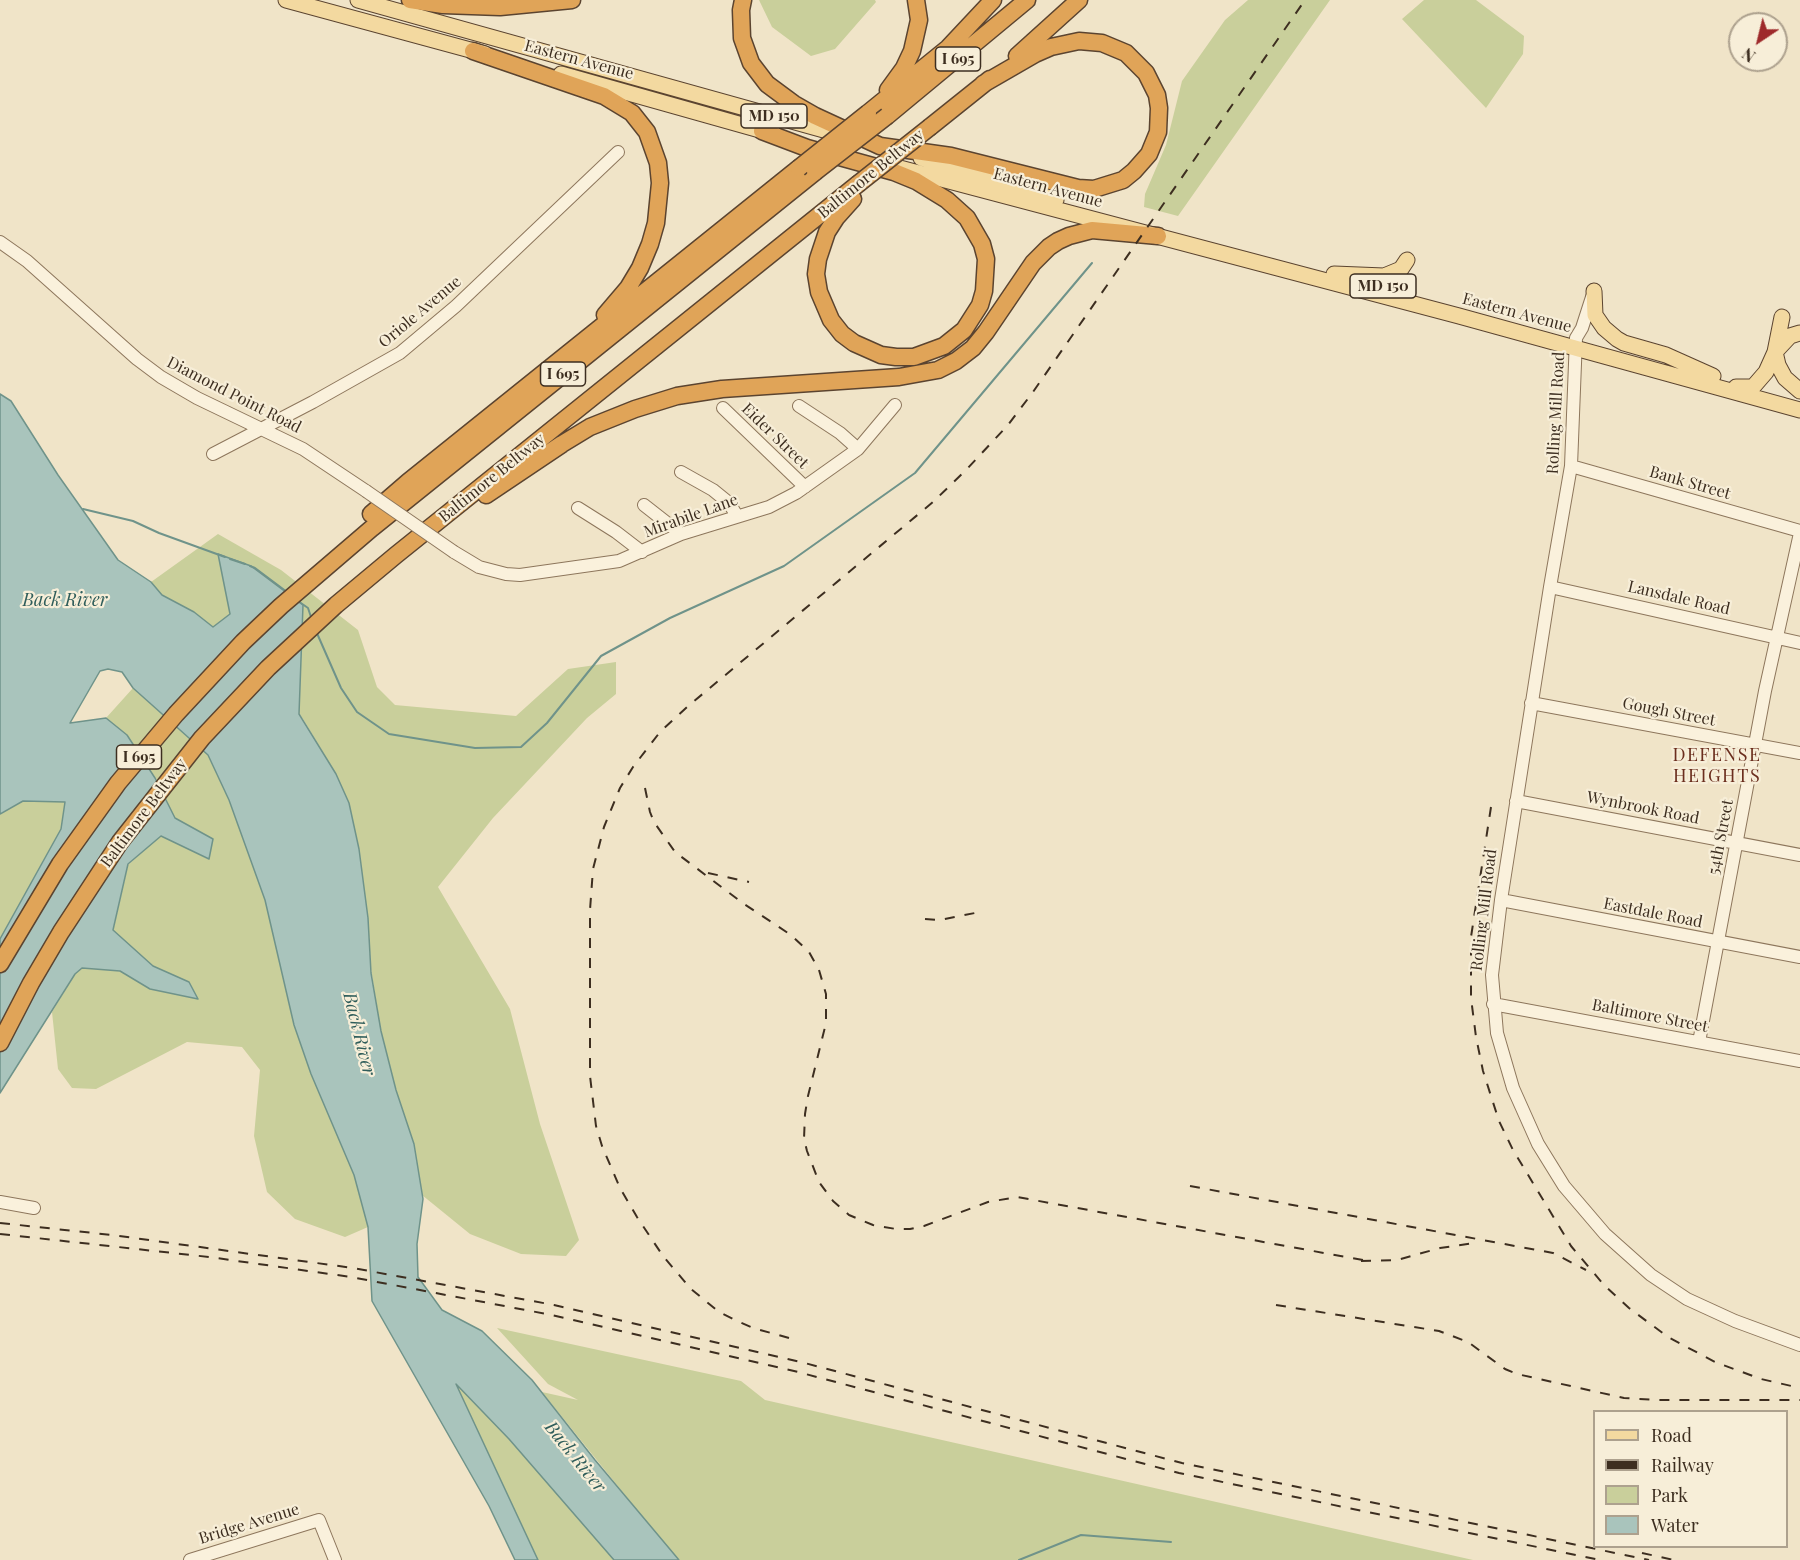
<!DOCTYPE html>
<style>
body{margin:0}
#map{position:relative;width:1800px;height:1560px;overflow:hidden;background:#f0e4c8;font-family:"Playfair Display",serif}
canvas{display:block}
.legend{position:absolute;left:1593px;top:1410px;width:195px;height:138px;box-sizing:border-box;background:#f7eed8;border:2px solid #ada18e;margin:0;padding:8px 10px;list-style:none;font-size:18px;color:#3d2e20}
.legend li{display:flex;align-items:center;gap:12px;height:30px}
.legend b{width:30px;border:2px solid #ada18e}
.north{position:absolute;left:1728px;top:12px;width:60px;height:60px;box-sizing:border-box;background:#f7eed8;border:2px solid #ada18e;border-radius:50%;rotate:215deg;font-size:16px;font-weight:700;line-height:24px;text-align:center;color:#3d2e20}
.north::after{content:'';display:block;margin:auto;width:21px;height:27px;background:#9e2a2b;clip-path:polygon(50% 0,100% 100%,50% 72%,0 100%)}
</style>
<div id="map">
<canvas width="1800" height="1560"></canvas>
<ul class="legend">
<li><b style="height:8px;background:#f3d9a0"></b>Road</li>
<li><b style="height:8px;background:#3d2e20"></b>Railway</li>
<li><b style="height:16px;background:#c9cf9b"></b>Park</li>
<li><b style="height:16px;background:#a9c4bc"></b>Water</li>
</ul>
<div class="north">N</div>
</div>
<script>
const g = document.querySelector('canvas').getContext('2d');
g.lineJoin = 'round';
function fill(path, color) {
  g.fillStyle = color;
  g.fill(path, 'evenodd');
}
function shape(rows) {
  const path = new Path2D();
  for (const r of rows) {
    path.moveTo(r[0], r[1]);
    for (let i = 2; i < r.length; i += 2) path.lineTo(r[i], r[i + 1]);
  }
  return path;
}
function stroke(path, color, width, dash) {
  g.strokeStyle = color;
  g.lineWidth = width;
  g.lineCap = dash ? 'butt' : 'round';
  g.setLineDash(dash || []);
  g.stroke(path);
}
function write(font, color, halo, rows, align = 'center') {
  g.font = font + ' "Playfair Display",serif';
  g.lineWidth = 4.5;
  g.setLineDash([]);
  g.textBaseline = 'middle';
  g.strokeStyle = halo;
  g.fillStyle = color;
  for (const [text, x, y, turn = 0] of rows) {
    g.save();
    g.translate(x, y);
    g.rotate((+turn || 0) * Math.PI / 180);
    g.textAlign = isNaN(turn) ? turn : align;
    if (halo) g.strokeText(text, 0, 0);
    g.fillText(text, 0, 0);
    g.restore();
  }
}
fill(shape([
 [759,0,875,0,876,2,835,49,811,56,772,27],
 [1248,0,1330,0,1178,216,1144,207,1145,194,1166,145,1182,81,1225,20],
 [1424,0,1476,0,1524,36,1523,54,1486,108,1402,19],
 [218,534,281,570,358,630,377,687,395,705,516,716,568,669,616,662,616,694,587,718,493,818,438,887,510,1009,540,1124,579,1240,566,1256,521,1254,470,1234,422,1195,414,1144,396,1090,381,1031,371,969,368,918,349,803,336,774,303,719,274,681,194,612,162,595,151,582],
 [133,688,208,755,227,796,245,841,265,900,293,1021,354,1175,368,1227,345,1237,295,1219,267,1192,254,1136,260,1070,242,1047,187,1042,96,1089,72,1088,58,1069,52,1012,75,974,82,968,120,971,150,989,189,982,153,966,113,931,128,865,161,835,208,859,175,818,155,778,127,735,106,718],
 [23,801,65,801,61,829,0,939,0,814],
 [497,1328,741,1381,765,1400,1473,1560,680,1560,670,1551,542,1392,578,1400,548,1384],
 [455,1382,509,1439,614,1560,538,1560]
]), '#c9cf9b');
const water = shape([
 [0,394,11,401,58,475,118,560,151,582,162,595,194,612,213,627,230,614,218,554,251,566,303,605,299,714,336,774,349,803,359,849,368,918,371,973,381,1031,396,1090,414,1144,423,1199,417,1244,418,1277,442,1310,482,1331,532,1380,595,1460,679,1560,614,1560,509,1439,456,1384,538,1560,515,1560,489,1506,372,1301,368,1227,354,1175,311,1074,294,1025,265,900,229,800,208,755,133,688,122,672,108,669,100,671,70,723,106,718,127,735,155,778,175,818,213,839,209,859,161,836,128,864,113,930,153,966,189,982,198,999,150,989,120,971,82,968,75,974,0,1093,0,939,61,829,65,802,23,801,0,814,0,394]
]);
fill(water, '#a9c4bc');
stroke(water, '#6f938a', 1.5);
stroke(shape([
 [83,509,133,521,159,533,225,557],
 [230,559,245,564],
 [250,566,255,568,287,592],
 [298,601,308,608,311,617],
 [316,631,341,688,357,712,389,734,475,748,521,747,547,723,601,656,670,618,784,566,915,473,1092,263],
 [1019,1560,1081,1535,1171,1542]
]), '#6f938a', 2);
const minor = shape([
 [0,242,27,261,137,359,161,377,197,398,303,449,366,491],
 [1592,297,1582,328,1576,338,1571,466,1550,587,1501,900,1492,975,1497,1033,1513,1088,1538,1144,1564,1186,1605,1234,1651,1275,1687,1299,1735,1321,1800,1345],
 [799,406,840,433,858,449],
 [723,408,805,487],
 [213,454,313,402,400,353,456,306,618,152],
 [1571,466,1800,531],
 [681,472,713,490,729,503,737,516],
 [644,505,681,534],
 [578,508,616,532,642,552],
 [454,552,479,567,506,574,520,575,619,561,681,534,769,507,796,493,858,449,895,405],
 [1550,587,1800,643],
 [1531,703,1800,753],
 [1516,801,1800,855],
 [1501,900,1800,957],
 [1493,1004,1800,1061],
 [1699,1042,1765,691,1800,533],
 [0,1202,34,1208],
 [190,1560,319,1520,335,1560]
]);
const major = shape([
 [286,0,485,54],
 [358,0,849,137],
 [561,74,774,134],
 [921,158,972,172,1056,200],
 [896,167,1459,316,1800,410],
 [1334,274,1384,276,1401,269,1407,260],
 [1594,291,1595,315,1604,328,1617,339,1624,343,1666,355,1713,376],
 [1800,333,1790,336,1775,352,1778,365,1785,378,1800,391],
 [1736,387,1753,387,1766,372,1775,352,1782,317]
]);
const highway = shape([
 [410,0,443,5,500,7,572,0],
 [743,0,741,10,742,38,751,63,767,84,794,104,815,116,880,146,951,156,1078,188,1094,189,1123,180,1134,171,1149,154,1158,132,1159,108,1157,95,1146,73,1126,53,1102,43,1079,41,1051,47,1035,54,983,84],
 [473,51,604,96,632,113,647,132,658,163,660,183,656,223,650,244,640,268,628,288,605,315],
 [1017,56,1079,0],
 [888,90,904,68,912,51,919,20,916,0],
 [868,113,948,48,993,0],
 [887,116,1027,0],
 [930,127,990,79],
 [762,131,807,148,894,172,916,181,947,200,967,218,982,244,986,259,984,291,980,305,964,330,944,346,914,357,896,357,881,355,854,343,842,334,831,320,819,292,816,274,818,259,827,232,836,218,853,199],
 [486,495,562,444,590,427,635,409,677,396,722,389,899,377,938,370,956,361,973,348,986,332,1033,263,1049,247,1058,241,1069,236,1092,230,1158,236],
 [371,514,408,482,799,168],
 [0,964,60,864,118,783,176,714,243,642,281,606,372,528,815,172],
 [0,1043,31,983,61,932,120,842,202,738,268,668,336,605,396,555,858,184]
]);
stroke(minor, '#8d765c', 14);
stroke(major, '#5b4430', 17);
stroke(highway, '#5b4430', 19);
stroke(minor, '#faf1dc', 12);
stroke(major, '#f3d9a0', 15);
stroke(highway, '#e0a458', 16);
stroke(shape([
 [645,788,650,812,654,822,675,852,744,904,791,935,809,952,819,970,826,994,826,1023,808,1096,805,1114,804,1139,807,1151,819,1182,833,1201,849,1215,873,1225,896,1229,910,1229,924,1226,988,1202,1017,1197,1368,1261],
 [1491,807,1471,937,1471,998,1476,1037,1483,1071,1499,1121,1513,1150,1571,1246,1604,1285,1629,1308,1668,1337,1715,1362,1761,1379,1800,1388],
 [708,873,749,882],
 [925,919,940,920,975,913],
 [1190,1186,1553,1253,1586,1270],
 [0,1223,112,1235,353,1268,554,1305,801,1362,1182,1463,1649,1560],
 [0,1234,209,1257,351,1277,552,1315,798,1372,1179,1473,1600,1560],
 [1361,1261,1397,1260,1440,1248,1475,1243],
 [1276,1305,1439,1331,1468,1342,1505,1369,1517,1374,1624,1398,1656,1400,1800,1400],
 [789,1338,753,1328,735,1320,719,1312,691,1289,663,1256,637,1217,620,1188,602,1146,596,1126,590,1076,590,910,593,869,604,827,620,788,633,767,660,732,687,707,933,502,967,469,1008,425,1033,392,1305,0],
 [1642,1553,1674,1560]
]), '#3d2e20', 2, [10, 10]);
const minorBridge = shape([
 [366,491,454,552]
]);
const highwayBridge = shape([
 [799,168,868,113],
 [815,172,887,116],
 [858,184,930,127]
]);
stroke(minorBridge, '#8d765c', 14, []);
stroke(highwayBridge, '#5b4430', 19, []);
stroke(minorBridge, '#faf1dc', 12);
stroke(highwayBridge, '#e0a458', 16);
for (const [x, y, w] of [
 [958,59,45],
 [774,116,66],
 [1383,286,66],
 [563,374,45],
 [139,757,45]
]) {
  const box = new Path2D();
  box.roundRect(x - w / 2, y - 12, w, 24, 4.5);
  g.fillStyle = '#f7eed8';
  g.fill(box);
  stroke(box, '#3d2e20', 1.5);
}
write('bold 15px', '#3d2e20', null, [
 ["I 695",958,59],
 ["MD 150",774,116],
 ["MD 150",1383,286],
 ["I 695",563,374],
 ["I 695",139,757]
]);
write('16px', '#3d2e20', '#f7eed8', [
 ["Eastern Avenue",579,60,15],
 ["Baltimore Beltway",871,174,-39],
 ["Eastern Avenue",1048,188,15],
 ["Oriole Avenue",420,312,-40],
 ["Eastern Avenue",1517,313,15],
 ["Diamond Point Road",234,395,27],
 ["Rolling Mill Road",1556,413,-87],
 ["Eider Street",775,436,44],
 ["Baltimore Beltway",492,478,-39],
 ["Bank Street",1690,483,16],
 ["Mirabile Lane",691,516,-20],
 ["Lansdale Road",1679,598,13],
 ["Gough Street",1669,712,11],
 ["Wynbrook Road",1643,808,11],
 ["Baltimore Beltway",144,813,-53],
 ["54th Street",1721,837,-79],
 ["Rolling Mill Road",1484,910,-83],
 ["Eastdale Road",1653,913,11],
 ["Baltimore Street",1650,1016,11],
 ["Bridge Avenue",249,1524,-17]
]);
write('italic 18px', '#2f5d5a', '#f7eed8', [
 ["Back River",65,600],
 ["Back River",359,1034,76],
 ["Back River",575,1457,51]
]);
g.letterSpacing = '1.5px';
write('18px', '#6b2e1e', '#f7eed8', [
 ["DEFENSE",1717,755],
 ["HEIGHTS",1717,776]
]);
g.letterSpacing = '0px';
</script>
